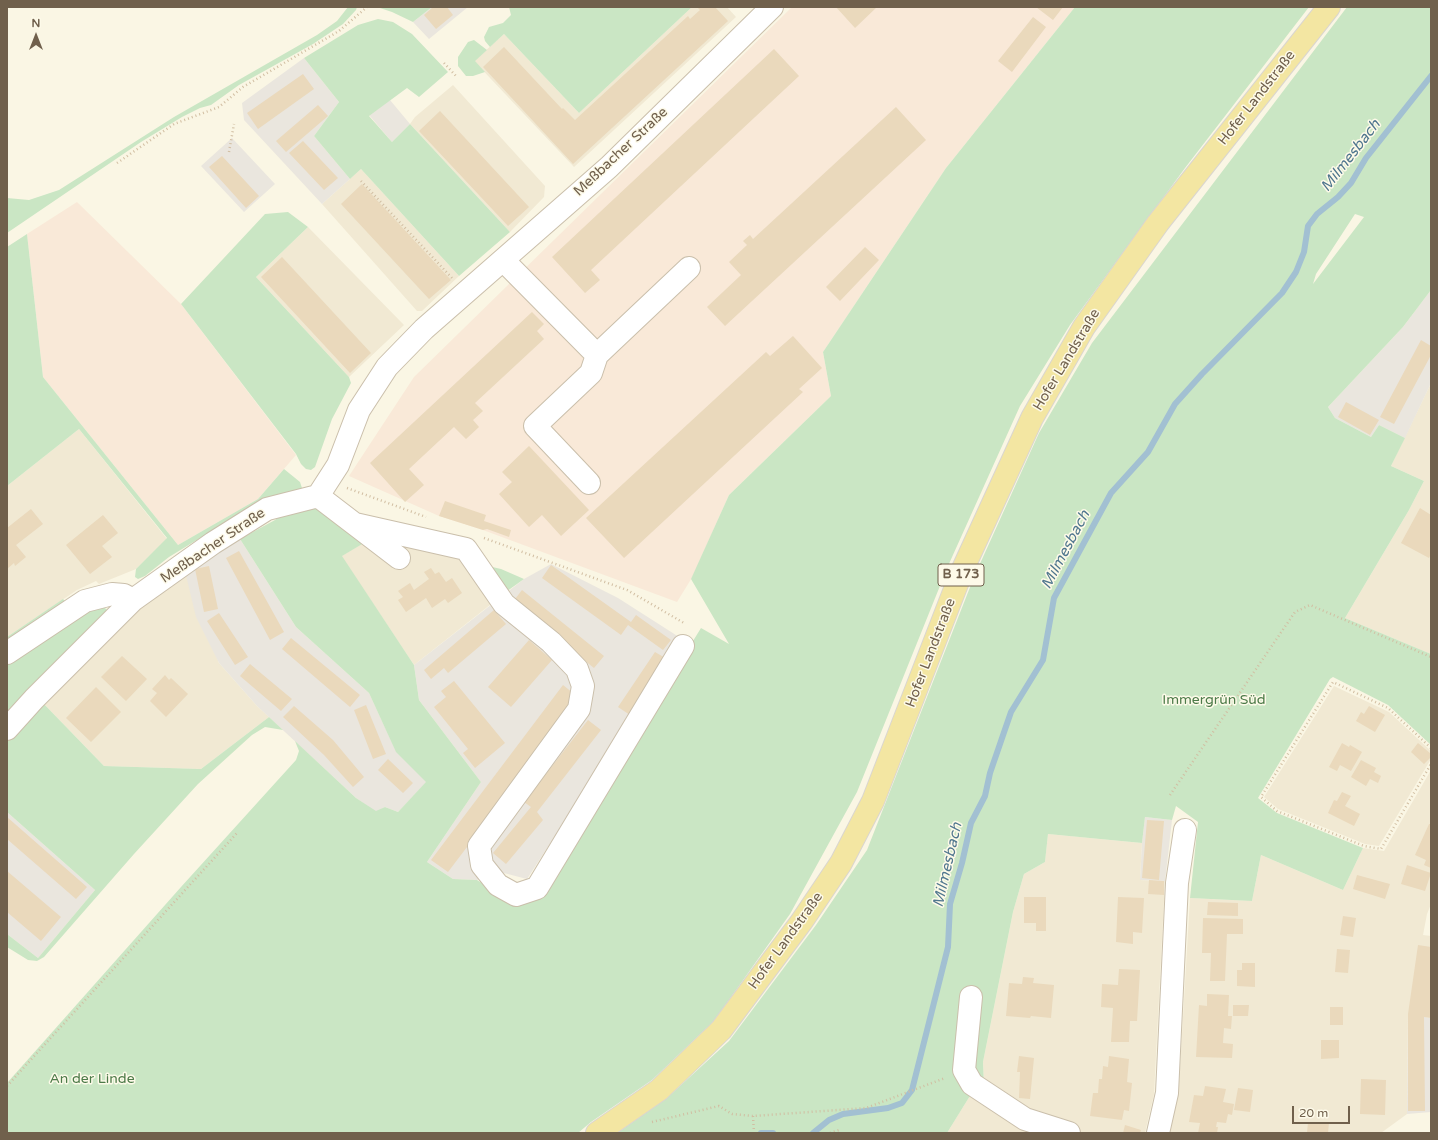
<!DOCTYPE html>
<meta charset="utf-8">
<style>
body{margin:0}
#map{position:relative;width:1438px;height:1140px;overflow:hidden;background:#faf6e4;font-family:"Varela Round",sans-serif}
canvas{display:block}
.frame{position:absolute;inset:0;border:8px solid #70604c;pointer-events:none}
.north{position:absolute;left:16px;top:16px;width:40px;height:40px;-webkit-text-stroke:3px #fdfae9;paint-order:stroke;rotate:0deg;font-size:11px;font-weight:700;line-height:16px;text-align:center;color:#70604c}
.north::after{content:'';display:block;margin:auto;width:14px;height:18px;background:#70604c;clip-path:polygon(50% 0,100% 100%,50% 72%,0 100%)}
.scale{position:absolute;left:1292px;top:1106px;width:58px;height:18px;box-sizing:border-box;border:2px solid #70604c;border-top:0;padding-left:5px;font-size:12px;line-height:14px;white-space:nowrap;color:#70604c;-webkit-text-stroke:3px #fdfae9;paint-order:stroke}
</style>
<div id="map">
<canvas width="1438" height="1140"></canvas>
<div class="frame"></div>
<div class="north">N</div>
<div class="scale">20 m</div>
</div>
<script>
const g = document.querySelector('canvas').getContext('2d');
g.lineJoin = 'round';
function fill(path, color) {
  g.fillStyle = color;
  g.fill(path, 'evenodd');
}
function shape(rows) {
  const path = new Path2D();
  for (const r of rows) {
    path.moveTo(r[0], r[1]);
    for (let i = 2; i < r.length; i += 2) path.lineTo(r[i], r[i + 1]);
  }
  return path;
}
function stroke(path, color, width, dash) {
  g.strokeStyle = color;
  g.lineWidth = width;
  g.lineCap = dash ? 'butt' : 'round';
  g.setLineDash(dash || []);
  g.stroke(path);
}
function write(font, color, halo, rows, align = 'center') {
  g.font = font + ' "Varela Round",sans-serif';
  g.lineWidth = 3;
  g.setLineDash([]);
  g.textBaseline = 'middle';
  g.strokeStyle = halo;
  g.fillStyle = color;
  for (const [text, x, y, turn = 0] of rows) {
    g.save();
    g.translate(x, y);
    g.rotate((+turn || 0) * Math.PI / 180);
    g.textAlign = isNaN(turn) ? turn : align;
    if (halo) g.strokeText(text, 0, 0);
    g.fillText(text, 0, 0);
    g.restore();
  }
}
fill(shape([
 [692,7,727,7,736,17,574,167,474,61,504,34,579,113],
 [453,85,545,186,544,197,510,232,410,124,415,117],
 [361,169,459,276,422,311,417,311,322,204],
 [308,227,404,325,349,377,256,277],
 [1431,383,1431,654,1345,618,1409,510,1424,481,1391,466],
 [79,429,167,539,136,569,99,584,96,581,77,590,7,637,7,486],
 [376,536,445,549,469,562,495,601,414,665,341,556],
 [184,567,219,663,257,706,269,717,201,769,104,766,41,701],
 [1334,686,1389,712,1431,751,1431,759,1379,846,1365,844,1278,809,1264,797],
 [1431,770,1431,904,1427,914,1423,935,1431,936,1431,1018,1408,1015,1407,1114,1381,1133,1169,1133,1175,1104,1180,1068,1190,898,1252,901,1261,855,1343,890,1363,848,1384,851],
 [1048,834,1142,843,1140,880,1165,881,1154,1094,1145,1133,1083,1133,1008,1105,984,1086,983,1062,1013,912,1024,874,1045,862],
 [973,1091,1058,1133,947,1133]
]), '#f1e9d3');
fill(shape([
 [792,7,1075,7,946,168,823,352,831,396,729,495,693,576,677,602,483,530,439,516,349,476,414,377],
 [77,202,181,304,296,455,258,499,178,545,43,377,27,234]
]), '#f9e9d8');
fill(shape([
 [432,7,468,7,429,39,413,22],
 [304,58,339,102,314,136,350,179,322,204,244,120,242,103],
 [390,100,410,124,392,142,369,115],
 [232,138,275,184,244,212,201,166],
 [1431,290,1431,383,1405,438,1379,425,1371,437,1335,418,1328,407,1403,327],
 [240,539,296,627,369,693,396,751,427,782,398,812,385,807,376,812,356,798,257,706,219,663,196,617,184,567],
 [551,564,618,598,679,637,633,716,527,879,500,872,477,880,453,879,427,862,481,782,419,700,414,665,524,579],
 [7,812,95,890,38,958,7,934],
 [1145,817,1172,820,1165,881,1140,880,1142,843],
 [1408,1014,1431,1018,1431,1112,1407,1114]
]), '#eae6de');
fill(shape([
 [348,7,357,7,356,10,343,24,313,44,239,85,211,105,200,108,182,117,141,142,7,233,7,198,29,200,59,190,174,117,317,35,337,21],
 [377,7,432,7,413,22,392,12],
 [509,7,692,7,579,113,504,34,490,47,485,41,484,37,489,27,503,23,511,15],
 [1075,7,1309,7,1185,168,1070,325,1020,406,948,566,857,792,790,914,714,1021,652,1080,591,1122,578,1133,7,1133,7,1083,181,887,296,760,299,751,295,741,356,798,376,811,385,807,398,812,426,782,396,752,369,693,296,627,240,539,275,520,295,505,314,505,364,543,342,556,414,665,419,700,481,782,427,862,453,879,477,880,510,901,535,897,701,628,729,644,691,579,729,495,831,396,823,352,946,168],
 [1347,7,1431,7,1431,290,1403,327,1328,407,1335,418,1371,437,1379,425,1405,438,1391,466,1424,481,1409,510,1345,618,1431,654,1431,745,1388,705,1333,677,1330,679,1258,798,1277,813,1363,848,1343,890,1261,855,1252,901,1190,898,1198,822,1176,806,1172,820,1145,817,1142,843,1048,834,1045,862,1024,874,1013,912,983,1062,984,1086,973,1091,947,1133,617,1133,668,1097,729,1041,816,925,867,850,974,577,1039,433,1092,343],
 [1355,214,1364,217,1313,284,1316,274],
 [378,19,393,22,412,34,448,72,419,97,407,88,369,116,392,142,410,124,510,232,459,276,361,169,350,179,314,136,339,102,304,58,358,25],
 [474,40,487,50,475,61,485,72,473,76,466,76,458,66,458,57,468,42],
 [288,212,308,227,256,277,349,377,351,383,332,419,315,467,311,470,306,469,301,464,296,454,181,304,265,214],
 [27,234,43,377,178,545,258,499,284,469,300,482,302,488,298,493,205,535,169,557,145,576,138,579,135,577,136,569,167,538,79,429,7,486,7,247],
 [488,566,501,569,524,579,503,594],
 [63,599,67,603,7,647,7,637],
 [96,606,103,606,107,610,7,720,7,663],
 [41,701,104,766,201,769,269,717,283,730,265,727,252,735,198,784,134,854,44,957,37,961,28,960,7,947,7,934,38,958,95,890,7,812,7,742]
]), '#cae6c4');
stroke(shape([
 [761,1133,773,1133],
 [813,1133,829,1120,843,1114,888,1108,902,1103,912,1090,948,947,950,904,962,863,971,823,985,796,990,773,1011,712,1043,660,1054,598,1111,493,1148,452,1175,404,1202,374,1282,293,1296,272,1304,252,1308,226,1317,214,1338,197,1351,183,1366,158,1431,76]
]), '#a2c0d2', 6);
fill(shape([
 [433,7,447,7,453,15,436,29,424,15],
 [697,7,715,7,728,21,573,164,483,67,504,47,562,109,563,108,575,120,688,16,690,19,700,10],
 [836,7,877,7,855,28],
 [1036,7,1063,7,1053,20],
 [1033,17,1046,27,1012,72,998,61],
 [774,49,799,76,591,270,600,280,585,293,552,257],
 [303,74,314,89,258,129,247,113],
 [318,105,328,116,286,152,276,141],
 [896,107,926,140,725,326,707,307,741,275,729,262,747,245,743,241,750,235,753,239],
 [440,111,529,207,508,226,419,131],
 [303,141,338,178,324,190,289,153],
 [222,156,259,196,246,208,209,167],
 [362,184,451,280,429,299,341,204],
 [865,247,879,260,840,301,826,287],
 [282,257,371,353,350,373,261,277],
 [532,312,544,324,537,331,544,339,475,403,483,411,473,420,479,427,466,439,454,427,409,469,424,485,405,502,370,463],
 [793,336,822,368,799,389,803,392,624,558,586,518,766,352,770,356],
 [1421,340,1431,346,1431,355,1394,424,1380,417],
 [1346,402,1379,420,1370,435,1338,417],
 [529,446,589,510,561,536,542,515,529,527,499,494,512,482,502,472],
 [445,501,486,515,484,521,511,530,509,537,487,529,483,530,439,516],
 [1420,508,1431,515,1431,554,1429,558,1401,543],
 [31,509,43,524,16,545,26,557,15,566,14,563,7,569,7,528],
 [103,515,118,533,102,546,112,557,90,574,66,545],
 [239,551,284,632,270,640,226,558],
 [551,565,631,622,636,615,671,640,663,650,628,625,621,635,542,578],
 [209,566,218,609,204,612,195,569],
 [431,568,435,574,439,572,446,582,452,578,462,593,448,603,445,599,432,608,426,598,406,612,398,600,403,597,398,591,410,583,414,590,429,579,424,572],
 [522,590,604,656,594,668,512,603],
 [494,610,506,624,448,673,444,668,431,679,424,670],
 [219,613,248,657,235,665,207,621],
 [291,638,360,695,350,707,282,649],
 [529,640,552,660,511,707,488,687],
 [655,652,667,659,630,715,618,707],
 [122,656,147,679,126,701,101,677],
 [250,664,292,699,281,711,240,676],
 [165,675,169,680,171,678,188,694,166,717,150,701,157,693,152,689],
 [454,681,505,743,475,768,463,753,468,749,434,707,446,697,441,691],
 [563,685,578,697,499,799,502,801,448,872,431,860],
 [96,687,121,712,91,742,66,718],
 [366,705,386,754,373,759,354,710],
 [294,706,333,740,364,777,353,787,324,755,283,717],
 [1369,706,1385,715,1375,732,1356,721,1361,712,1364,714],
 [588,720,601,730,537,812,543,820,506,864,493,853,531,807,524,802],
 [1342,743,1349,747,1350,745,1362,752,1351,771,1340,765,1337,771,1329,767],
 [1418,743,1431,754,1431,757,1424,764,1411,752],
 [388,759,413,783,403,793,378,770],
 [1361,760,1376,768,1374,772,1381,776,1378,783,1370,779,1366,786,1351,777],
 [1342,792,1351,796,1345,806,1360,814,1354,826,1328,813,1334,800,1337,801],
 [7,817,87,887,76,899,7,839],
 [1147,820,1164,821,1159,880,1142,878],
 [1429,824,1431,824,1431,868,1424,865,1426,860,1415,855],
 [1407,865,1431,873,1425,891,1401,884],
 [7,871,61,917,41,941,7,912],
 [1357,875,1390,884,1385,899,1353,889],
 [1149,880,1164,881,1164,895,1148,894],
 [1024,897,1046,897,1046,931,1036,931,1036,923,1024,923],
 [1118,897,1144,898,1142,933,1133,932,1133,944,1116,942],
 [1208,902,1238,903,1238,916,1207,915],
 [1343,916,1356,918,1353,937,1340,935],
 [1203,918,1243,919,1243,934,1227,934,1225,981,1210,981,1211,953,1202,953],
 [1418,945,1431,947,1431,1018,1424,1017,1425,1111,1408,1111,1408,1014],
 [1337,949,1350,950,1348,973,1335,972],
 [1242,963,1255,963,1255,987,1237,986,1237,970,1242,970],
 [1119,969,1140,970,1137,1021,1130,1021,1129,1042,1111,1042,1113,1008,1101,1007,1102,984,1118,985],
 [1023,977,1034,978,1033,983,1054,985,1051,1018,1031,1016,1030,1018,1006,1016,1009,983,1022,984],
 [1207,994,1229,995,1228,1016,1232,1016,1231,1029,1224,1028,1223,1043,1233,1044,1232,1058,1196,1057,1199,1005,1207,1006],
 [1233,1005,1249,1005,1248,1016,1233,1016],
 [1330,1007,1343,1007,1343,1025,1330,1025],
 [1321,1040,1339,1040,1339,1058,1321,1059],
 [1019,1056,1034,1058,1030,1099,1019,1098,1020,1072,1017,1072],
 [1109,1056,1129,1059,1127,1082,1132,1083,1129,1111,1124,1110,1122,1120,1090,1116,1093,1093,1098,1093,1099,1079,1102,1079,1103,1066,1108,1067],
 [1361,1079,1386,1080,1385,1115,1360,1114],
 [1205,1086,1226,1089,1223,1102,1234,1104,1232,1115,1228,1114,1226,1123,1217,1122,1216,1127,1218,1127,1217,1133,1198,1133,1200,1123,1189,1122,1194,1095,1203,1096],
 [1238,1088,1253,1090,1250,1112,1234,1110],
 [1308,1122,1329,1123,1328,1133,1307,1133],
 [1125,1125,1141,1130,1140,1133,1123,1133]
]), '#ead9bc');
const minor = shape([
 [503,260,597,355,689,268],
 [589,483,535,426,591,373,597,355],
 [318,496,399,558],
 [355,524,466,549,504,604,551,642,577,669,583,686,579,709,479,846,482,865,498,885,516,895,537,888,683,646],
 [7,653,85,601,112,594,124,595,133,600],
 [7,729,34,699,133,600,213,543,267,509,318,496,338,465,359,410,387,367,424,329,609,167,772,7],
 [971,997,964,1070,972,1084,1025,1119,1069,1133],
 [1158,1133,1167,1093,1177,883,1185,830]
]);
const major = shape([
 [597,1133,659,1090,721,1030,802,921,841,863,873,801,962,571,1032,418,1084,327,1158,223,1329,7]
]);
stroke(minor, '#cabfab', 24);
stroke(major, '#dad6d0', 24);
stroke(shape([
 [444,63,456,76],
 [229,152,234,124],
 [117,163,174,124,219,107,243,87,339,31,367,7],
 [361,181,452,278],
 [347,488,426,517],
 [484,538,627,590,684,623,684,625],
 [1431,748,1388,708,1333,682,1261,797,1277,811,1364,846,1381,849,1431,764],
 [1170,795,1295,612,1310,605,1431,657],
 [7,1086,237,833],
 [753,1116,754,1133],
 [652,1122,719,1106,732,1114,753,1116,866,1108,945,1078],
 [830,1133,839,1130]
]), '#d1bea2', 2.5, [1, 3]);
stroke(minor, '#fff', 22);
stroke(major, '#f3e6a2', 22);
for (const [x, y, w] of [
 [961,575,46]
]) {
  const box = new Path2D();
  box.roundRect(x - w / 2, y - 11, w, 22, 3);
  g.fillStyle = '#fdfae9';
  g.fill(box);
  stroke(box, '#70604c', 1);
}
write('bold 13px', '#70604c', null, [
 ["B 173",961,575]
]);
write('14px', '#70604c', '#fdfae9', [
 ["Hofer Landstraße",1257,98,-52],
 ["Meßbacher Straße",621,152,-43],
 ["Hofer Landstraße",1067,360,-59],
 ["Meßbacher Straße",213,546,-34],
 ["Hofer Landstraße",931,653,-69],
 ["Hofer Landstraße",786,941,-54]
]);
write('14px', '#4c7a48', '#fdfae9', [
 ["Immergrün Süd",1214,700],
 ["An der Linde",92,1079]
]);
write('italic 15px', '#4f768e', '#fdfae9', [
 ["Milmesbach",1351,156,-52],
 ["Milmesbach",1066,550,-62],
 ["Milmesbach",948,865,-77]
]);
</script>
